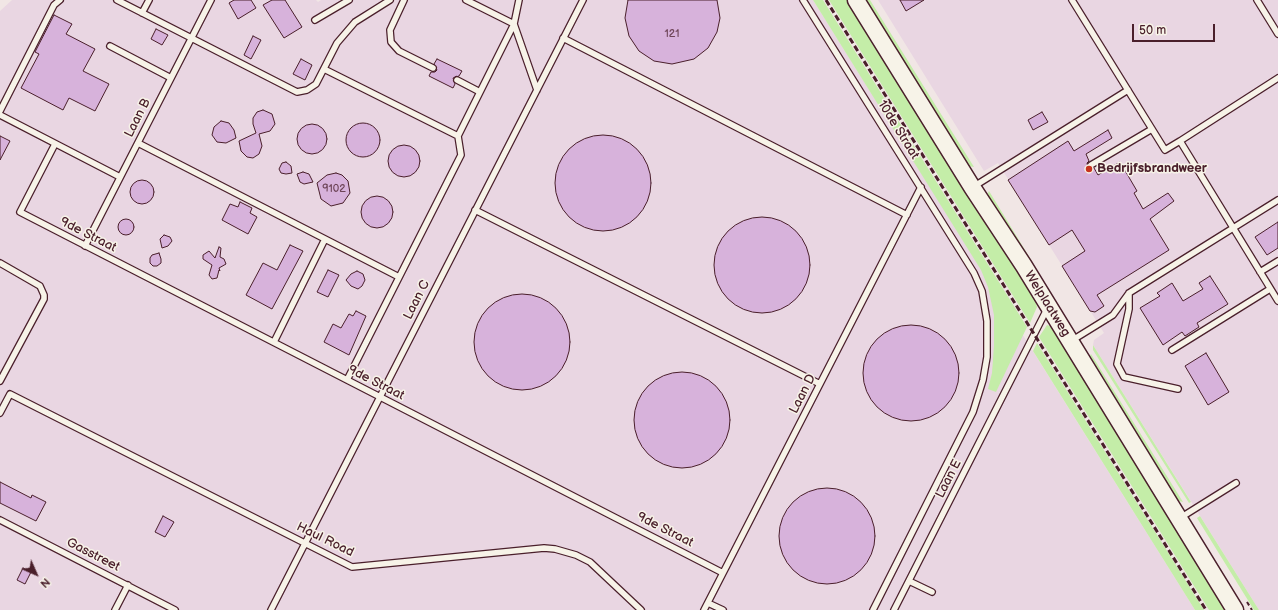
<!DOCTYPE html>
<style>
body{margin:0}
#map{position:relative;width:1278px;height:610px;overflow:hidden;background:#f1e6e5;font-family:"Balsamiq Sans",sans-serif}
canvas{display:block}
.north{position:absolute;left:16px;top:554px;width:40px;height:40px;-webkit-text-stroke:3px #f7f3e8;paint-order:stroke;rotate:135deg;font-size:11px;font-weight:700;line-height:16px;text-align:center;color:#4a1f2b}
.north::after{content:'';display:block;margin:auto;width:14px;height:18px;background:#4a1f2b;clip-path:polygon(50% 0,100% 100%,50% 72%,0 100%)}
.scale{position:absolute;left:1132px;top:24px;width:83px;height:18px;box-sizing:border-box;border:2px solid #4a1f2b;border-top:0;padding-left:5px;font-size:12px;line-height:14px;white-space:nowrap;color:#4a1f2b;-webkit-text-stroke:3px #f7f3e8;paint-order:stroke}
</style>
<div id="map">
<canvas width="1278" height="610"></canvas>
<div class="north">N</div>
<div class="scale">50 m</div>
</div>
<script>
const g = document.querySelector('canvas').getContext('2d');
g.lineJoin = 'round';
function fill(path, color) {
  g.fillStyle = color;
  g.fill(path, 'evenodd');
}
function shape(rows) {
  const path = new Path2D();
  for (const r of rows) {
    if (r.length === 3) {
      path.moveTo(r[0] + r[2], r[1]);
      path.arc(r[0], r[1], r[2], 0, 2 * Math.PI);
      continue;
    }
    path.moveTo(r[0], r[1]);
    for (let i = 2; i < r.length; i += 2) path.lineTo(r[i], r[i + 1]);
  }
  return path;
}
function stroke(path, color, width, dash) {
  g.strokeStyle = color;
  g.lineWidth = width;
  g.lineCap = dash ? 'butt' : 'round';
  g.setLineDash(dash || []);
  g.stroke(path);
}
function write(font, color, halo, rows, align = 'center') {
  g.font = font + ' "Balsamiq Sans",sans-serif';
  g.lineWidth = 3;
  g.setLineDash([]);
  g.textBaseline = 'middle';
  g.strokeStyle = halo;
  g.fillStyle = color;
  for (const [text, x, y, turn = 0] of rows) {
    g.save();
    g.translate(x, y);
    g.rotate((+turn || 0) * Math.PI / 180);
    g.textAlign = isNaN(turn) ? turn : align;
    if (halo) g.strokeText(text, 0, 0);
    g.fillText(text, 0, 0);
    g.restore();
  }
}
fill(shape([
 [12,0,316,0,318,2,321,0,813,0,1195,610,0,610,0,11],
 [878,0,1278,0,1278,610,1259,610,1093,345,1094,340,1104,333,998,163,984,171]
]), '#e9d6e2');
fill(shape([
 [813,0,823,0,1027,327,996,392,988,389,992,373,994,346,994,315,988,287,981,270],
 [829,0,848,0,1035,299,1037,307,1030,323],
 [862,0,870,0,974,167,968,166],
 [989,191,1036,268,987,195],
 [1047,325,1053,327,1228,610,1209,610,1039,337],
 [1037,343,1204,610,1195,610,1033,351],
 [1093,345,1191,502,1189,503,1093,350],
 [1091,354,1183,502,1175,500,1126,424,1107,383,1090,356],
 [1200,516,1259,610,1254,610,1197,518]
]), '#c4eda8');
const building = shape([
 [234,0,251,0,256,8,238,19,229,3,234,0],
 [272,0,285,0,302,27,284,38,263,5,272,0],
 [628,0,717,0,720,18,717,32,708,48,694,59,672,64,654,61,639,51,629,36,625,18,628,0],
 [900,0,924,0,906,11,900,0],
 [54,15,72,24,66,34,95,49,83,71,109,84,95,111,69,98,63,110,21,88,39,54,35,52,54,15],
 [156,29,168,35,162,45,151,39,156,29],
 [253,36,261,40,251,59,244,55,253,36],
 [301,59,312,65,305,80,293,74,301,59],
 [437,59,462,71,459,76,453,78,455,84,453,88,429,76,431,72,435,72,437,70,434,64,437,59],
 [263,110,272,114,275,124,270,131,259,134,262,146,259,154,253,158,247,157,241,151,239,141,256,133,253,124,253,118,257,112,263,110],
 [1042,112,1048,122,1033,130,1028,120,1042,112],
 [221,121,229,123,234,130,236,138,226,143,217,142,212,135,214,127,221,121],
 [363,140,17],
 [312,139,15],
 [1108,130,1112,138,1086,154,1089,161,1087,163,1088,167,1094,168,1098,175,1120,162,1137,191,1134,193,1143,209,1168,193,1174,201,1150,219,1169,250,1097,295,1104,306,1095,312,1090,311,1062,266,1085,251,1072,230,1049,245,1008,180,1068,141,1074,151,1108,130],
 [603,183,48],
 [0,136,10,141,0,160,0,136],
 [404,161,16],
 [286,162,291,166,292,173,286,174,281,173,279,169,282,163,286,162],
 [303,172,309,174,313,182,304,184,300,182,297,174,303,172],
 [336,173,342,175,348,181,350,193,343,203,331,206,321,199,317,183,327,175,336,173],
 [142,192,12],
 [377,212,16],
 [240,202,252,208,250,213,257,217,248,234,222,220,230,204,238,207,240,202],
 [762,265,48],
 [126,227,8],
 [1278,222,1278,248,1267,255,1255,237,1278,222],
 [164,235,170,237,172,241,168,246,162,248,160,239,164,235],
 [290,245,303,251,272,309,246,295,263,263,277,270,290,245],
 [219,247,221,248,220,257,224,259,226,264,219,268,220,271,219,270,217,278,212,279,209,275,212,265,203,259,203,255,209,251,215,258,219,247],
 [159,253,161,259,161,263,157,266,153,266,150,263,150,258,152,255,159,253],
 [328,270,339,275,328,297,317,292,328,270],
 [357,271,363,274,365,280,362,286,358,289,351,286,346,280,351,274,357,271],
 [1210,276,1228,304,1197,323,1199,327,1185,336,1182,332,1163,345,1140,308,1160,296,1157,293,1172,283,1183,301,1203,289,1199,283,1210,276],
 [522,342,48],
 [356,311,366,316,349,355,324,342,333,324,341,328,349,314,353,316,356,311],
 [911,373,48],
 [1206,353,1229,392,1208,405,1185,366,1206,353],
 [682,420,48],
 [0,482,31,498,32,495,46,502,36,521,0,503,0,482],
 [827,536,48],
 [163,516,174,522,165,537,155,532,163,516],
 [23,568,31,572,25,584,17,580,23,568]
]);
fill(building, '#d7b2db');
stroke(building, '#4a1f2b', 1);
const lane = shape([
 [117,0,297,92,307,90,316,84,337,43,355,22,390,0],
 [404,0,390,30,391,42,399,51,433,68],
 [466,0,514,24,537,90],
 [803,0,974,273,982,291,987,321,987,357,983,380,973,412,873,610],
 [1072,0,1165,150,1180,141,1278,301],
 [1257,0,1278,34],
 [142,13,149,0],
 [315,20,349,0],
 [563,38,907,215],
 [110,46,171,78],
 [324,69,458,136],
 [457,80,480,92],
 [0,111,54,5,60,0],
 [0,115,120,177],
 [1180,141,1278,78],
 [138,143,399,277],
 [55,144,20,212,723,573],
 [1091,165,1152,129],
 [973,187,1128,90],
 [475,210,820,384],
 [85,246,211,0],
 [0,263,40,286,44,295,44,299,0,381],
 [1260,272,1278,261],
 [1129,293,1129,309,1117,364,1124,377,1178,389],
 [1071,341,1113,315,1129,293,1278,200],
 [274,342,325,239],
 [1172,350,1270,289],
 [347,380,461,155,458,136,514,24,519,0],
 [0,413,10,394,352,567,544,548,555,549,576,555,590,562,641,610],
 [1180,518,1236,483],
 [0,520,175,610],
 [909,581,932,592],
 [708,603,723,610],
 [115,610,128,585],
 [271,610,583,0],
 [704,610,921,187],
 [894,610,1047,309]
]);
const secondary = shape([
 [856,0,972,187,1024,266,1235,610]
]);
stroke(lane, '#4a1f2b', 8);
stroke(secondary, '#4a1f2b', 19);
stroke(shape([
 [1247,602,1252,610]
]), '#4a1f2b', 2, [4, 3]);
stroke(lane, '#f7f3e8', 5.5);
stroke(secondary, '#f7f3e8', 16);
stroke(shape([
 [826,0,1206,610]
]), '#4a1f2b', 3, [6, 3]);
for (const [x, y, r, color] of [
 [1089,169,4,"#c8321e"]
]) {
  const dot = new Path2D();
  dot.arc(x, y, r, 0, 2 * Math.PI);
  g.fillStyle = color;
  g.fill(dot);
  stroke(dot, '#f7f3e8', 1.5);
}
write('11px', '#6d4457', null, [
 ["121",672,34],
 ["9102",334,189]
]);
write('13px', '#4a1f2b', '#f7f3e8', [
 ["Laan B",138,118,-63],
 ["10de Straat",898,130,58],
 ["9de Straat",88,235,27],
 ["Laan C",417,300,-63],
 ["Welplaatweg",1047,304,58],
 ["9de Straat",376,383,27],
 ["Laan D",803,394,-63],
 ["Laan E",949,479,-63],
 ["9de Straat",665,530,27],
 ["Haul Road",325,540,26],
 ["Gasstreet",93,555,27]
]);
write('bold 13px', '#4a1f2b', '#f7f3e8', [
 ["Bedrijfsbrandweer",1097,169]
], 'left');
</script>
